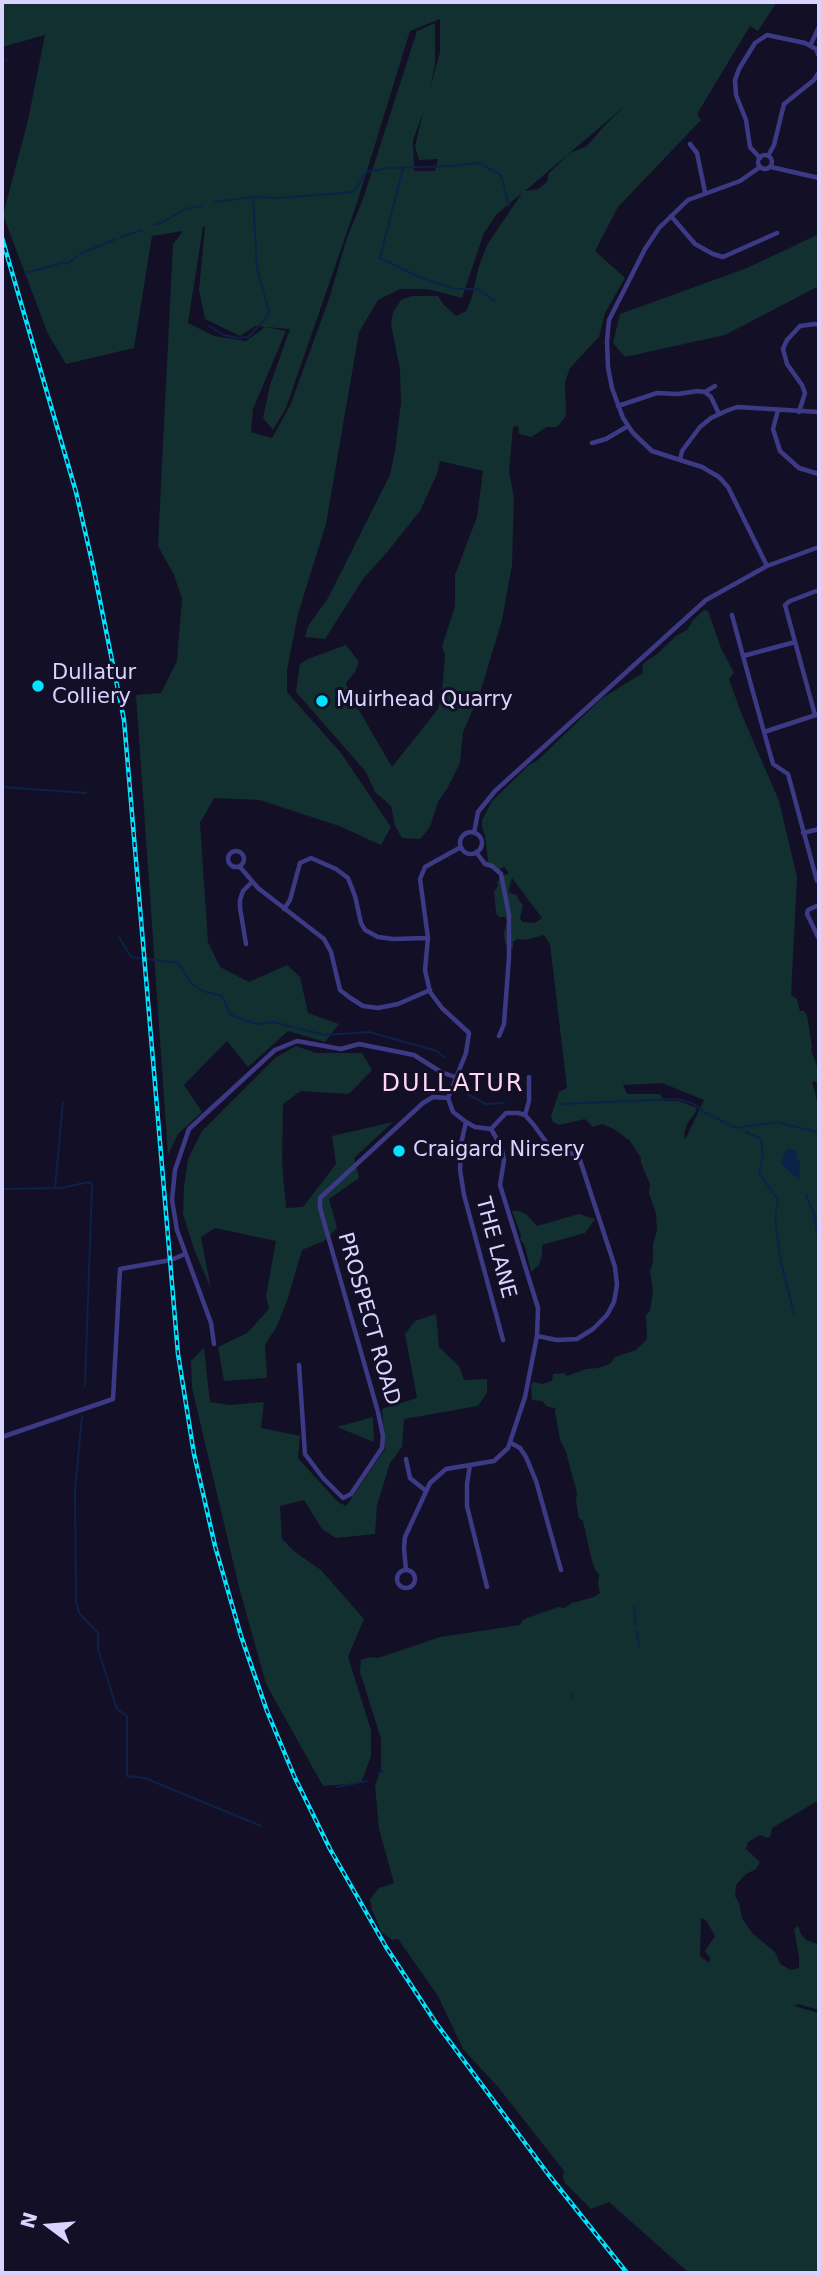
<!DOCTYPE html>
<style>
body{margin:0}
#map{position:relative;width:821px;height:2275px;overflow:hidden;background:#130f26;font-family:"DejaVu Sans",sans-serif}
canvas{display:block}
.frame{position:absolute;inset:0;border:4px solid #d9d4ff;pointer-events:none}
.north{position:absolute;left:14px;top:2191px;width:70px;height:70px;-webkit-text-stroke:5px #130f26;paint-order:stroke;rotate:286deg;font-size:19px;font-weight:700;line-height:28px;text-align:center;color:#d9d4ff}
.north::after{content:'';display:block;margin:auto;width:24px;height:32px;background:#d9d4ff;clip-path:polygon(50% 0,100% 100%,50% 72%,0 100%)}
</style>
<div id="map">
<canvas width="821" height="2275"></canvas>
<div class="frame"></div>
<div class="north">N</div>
</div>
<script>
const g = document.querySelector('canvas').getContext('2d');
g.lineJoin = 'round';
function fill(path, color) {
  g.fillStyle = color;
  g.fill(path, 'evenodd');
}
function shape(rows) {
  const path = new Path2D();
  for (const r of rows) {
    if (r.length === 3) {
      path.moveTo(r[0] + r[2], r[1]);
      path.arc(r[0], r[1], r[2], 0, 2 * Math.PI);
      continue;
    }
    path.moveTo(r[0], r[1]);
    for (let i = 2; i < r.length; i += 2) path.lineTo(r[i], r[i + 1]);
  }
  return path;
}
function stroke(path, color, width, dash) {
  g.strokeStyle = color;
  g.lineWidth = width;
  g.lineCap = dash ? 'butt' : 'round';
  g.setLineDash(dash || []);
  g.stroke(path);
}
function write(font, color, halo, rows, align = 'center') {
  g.font = font + ' "DejaVu Sans",sans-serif';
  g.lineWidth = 6;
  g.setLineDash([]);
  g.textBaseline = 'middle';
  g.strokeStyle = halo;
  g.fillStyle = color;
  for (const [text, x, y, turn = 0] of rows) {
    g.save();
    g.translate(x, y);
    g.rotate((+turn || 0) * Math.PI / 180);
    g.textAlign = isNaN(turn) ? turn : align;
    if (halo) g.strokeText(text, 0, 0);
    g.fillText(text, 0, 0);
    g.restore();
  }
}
fill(shape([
 [2,2,777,2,758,31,750,26,697,114,701,120,618,207,595,251,625,278,605,313,599,337,570,368,565,382,566,416,557,427,547,427,531,437,519,434,518,426,513,427,509,471,514,498,512,565,502,620,479,696,463,732,460,763,448,787,438,802,430,827,420,839,402,838,395,826,391,806,375,792,366,772,296,692,300,664,308,659,346,645,359,662,355,672,346,683,349,693,392,767,438,709,442,691,445,655,442,647,455,606,455,575,477,517,483,471,440,461,437,474,420,511,388,551,363,579,325,639,305,637,308,626,328,598,390,475,395,451,401,403,400,369,391,325,393,312,401,300,412,296,438,296,444,305,456,316,466,311,472,297,478,269,487,245,522,193,497,214,484,233,462,298,427,289,400,289,378,300,359,332,326,524,298,614,287,670,287,692,341,753,391,827,381,845,339,826,260,800,214,798,200,823,208,942,220,967,249,982,287,965,300,977,308,1013,339,1024,325,1042,288,1031,248,1067,227,1041,184,1085,202,1112,178,1134,168,1155,136,695,161,693,177,661,182,599,174,575,158,546,173,244,183,231,152,236,134,348,66,364,48,334,3,215,28,120,45,35,2,47],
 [440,19,440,52,430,89,435,64,435,23,417,31,363,199,347,238,329,299,290,406,272,438,251,432,253,409,286,331,265,327,290,329,270,385,263,418,273,430,286,408,357,203,410,31],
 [626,105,605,125,587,146,570,153,549,173,547,182,538,189,525,191],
 [423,113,415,147,419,160,438,159,435,171,414,171,413,140],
 [203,227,205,227,199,290,205,319,240,336,255,326,265,327,246,341,214,336,188,323],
 [819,234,819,286,725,335,625,357,613,343,620,314,747,268],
 [704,610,708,611,721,648,734,673,729,679,742,715,779,801,797,877,791,995,797,999,800,1011,804,1011,807,1015,812,1046,811,1050,819,1072,819,1083,812,1081,819,1109,819,1800,772,1828,771,1835,768,1838,760,1835,748,1842,746,1849,760,1862,756,1869,746,1874,736,1885,735,1896,739,1903,742,1918,752,1933,775,1952,780,1964,791,1970,799,1968,799,1957,794,1929,798,1926,801,1934,806,1940,817,1944,819,1952,819,2010,798,2004,794,2006,819,2013,819,2273,689,2273,609,2202,591,2209,565,2183,563,2177,564,2171,498,2087,463,2049,438,1996,398,1939,392,1940,382,1933,372,1910,370,1899,379,1888,394,1883,379,1829,375,1785,381,1770,381,1739,360,1672,361,1660,370,1657,378,1658,440,1637,520,1625,523,1620,530,1617,558,1607,564,1608,572,1603,594,1597,600,1593,598,1584,599,1574,595,1570,591,1557,583,1521,579,1518,576,1501,577,1493,566,1452,560,1440,555,1412,556,1408,548,1407,542,1401,532,1400,531,1385,533,1382,542,1384,552,1381,553,1374,564,1373,567,1376,586,1369,598,1368,610,1364,615,1357,636,1350,647,1339,646,1315,650,1311,653,1291,650,1271,653,1262,653,1244,657,1231,656,1213,649,1193,650,1184,641,1163,641,1158,630,1141,614,1129,602,1124,593,1127,585,1119,559,1125,553,1122,551,1116,559,1092,567,1088,550,944,544,935,526,940,517,939,513,942,513,948,511,949,505,943,504,932,507,922,505,917,499,917,496,913,494,891,498,886,497,883,500,877,509,873,504,867,499,870,494,870,486,866,488,860,485,836,482,827,482,820,492,801,529,765,538,760,602,698,643,673,642,666,645,662,657,654,676,636,687,630,693,620],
 [512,878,542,918,535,923,522,922,520,918,523,906,516,895,508,892],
 [662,1083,704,1100,685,1140,684,1134,687,1124,697,1110,695,1107,678,1101,665,1101,660,1094,627,1094,623,1085],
 [701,1918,706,1920,715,1936,705,1951,710,1958,709,1963,700,1956],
 [296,1046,316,1053,362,1053,372,1070,349,1094,301,1091,283,1104,282,1162,286,1208,303,1207,336,1164,332,1136,393,1122,354,1158,359,1178,329,1199,337,1228,324,1241,302,1250,287,1301,277,1326,265,1345,267,1378,224,1381,218,1347,247,1333,269,1309,266,1296,276,1241,215,1228,201,1237,211,1289,194,1249,183,1214,184,1187,188,1159,202,1131,275,1058],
 [512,1211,519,1211,526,1214,537,1226,579,1214,595,1219,585,1233,542,1245,542,1255,539,1265,531,1272,525,1246,520,1239,521,1235],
 [436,1314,439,1347,459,1366,464,1380,487,1379,487,1393,478,1406,404,1419,402,1447,390,1463,377,1505,375,1534,336,1538,322,1529,304,1500,280,1506,282,1539,295,1552,321,1570,364,1619,348,1657,371,1730,371,1756,361,1783,323,1786,266,1684,239,1587,192,1388,191,1361,204,1348,210,1402,229,1405,264,1402,261,1428,300,1436,298,1458,338,1502,346,1506,385,1449,382,1409,417,1398,405,1334,415,1321],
 [373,1417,374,1442,337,1427]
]), '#12302f');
fill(shape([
 [789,1148,797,1152,797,1158,800,1160,799,1180,781,1164,786,1150]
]), '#0c2248');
stroke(shape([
 [2,62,7,59],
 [403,168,380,258,419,277,455,289,477,289,496,302],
 [215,202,253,197,279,198,354,192,367,172,389,168,452,166,479,163,501,175,509,206],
 [153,225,161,223,186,209,201,206],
 [121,237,142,230],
 [80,254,116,239],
 [25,273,56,265,61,262,67,264,77,256],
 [209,326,224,335,237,338,248,337,264,321,269,312,257,268,253,197],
 [2,787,86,793],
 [119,937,131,957,178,963,191,983,203,991,222,996,231,1015,256,1024,273,1022,325,1035,369,1032,437,1051,444,1057],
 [467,1094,486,1104,504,1103],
 [560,1104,677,1099,692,1103,706,1113,736,1128,778,1122,819,1133],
 [746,1132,761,1139,763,1156,759,1172,778,1200,775,1219,781,1262,794,1314],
 [55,1188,63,1102],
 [2,1189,61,1188,89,1182,92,1185,85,1385],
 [806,1195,814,1214,819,1244],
 [82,1416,75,1490,76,1601,79,1613,98,1633,98,1649,117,1709,127,1716,127,1776,145,1778,261,1826],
 [634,1607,636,1624],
 [637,1631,639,1646],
 [572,1698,572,1694],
 [378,1774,384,1771],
 [337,1787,367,1781]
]), '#0c2248', 2);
stroke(shape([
 [810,46,819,27],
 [690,144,697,153,705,192],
 [765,162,7],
 [768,156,774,145,784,104,814,80,819,72],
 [760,158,750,147,746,120,736,95,735,80,739,69,755,43,767,35,805,43,816,49,819,56],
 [760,167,740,181,688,200,659,228,645,249,609,320,607,341,608,367,612,388,623,418,633,433,652,451,702,467,719,477,728,487,767,566],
 [771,167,819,178],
 [671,216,695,244,713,254,723,257,777,233],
 [705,392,715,386],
 [618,406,657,393,678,394,698,391,705,392,711,397,719,414],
 [778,410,773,429,780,451,799,468,819,474],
 [799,412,805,393,802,385,787,364,783,349,787,340,800,326,815,324,819,325],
 [592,443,606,439,628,426],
 [680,460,682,451,700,427,711,418,726,411,737,407,819,412],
 [732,615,743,656],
 [815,715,785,605,790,601,819,590],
 [764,732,743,656,795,642],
 [471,843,11],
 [474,833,478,812,495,791,706,600,767,566,819,547],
 [803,833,819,829],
 [236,859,8],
 [476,852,485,864,492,866,501,874,509,915,509,957,504,1024,499,1036],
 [240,867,258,888,324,939,331,952,340,990,349,997,363,1006,378,1008,398,1004,430,990],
 [817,881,788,774,773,764,764,732,819,714],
 [819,905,808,910,807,914,819,939],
 [284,909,290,900,300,863,311,858,336,869,348,878,355,896,361,923,365,930,378,937,393,939,427,938],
 [246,944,240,908,240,900,243,891,251,883],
 [448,1098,466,1053,469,1033,442,1008,430,992,425,970,428,938,420,879,425,867,461,847],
 [448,1098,453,1112,466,1122,475,1127,491,1129],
 [525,1115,529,1101,529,1077],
 [466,1122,461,1144,460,1170,464,1195,503,1340],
 [491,1129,506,1113,518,1113,525,1115,533,1124,549,1146,573,1154,580,1160,615,1267,617,1285,614,1302,607,1315,593,1329,577,1339,557,1340,537,1336],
 [214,1344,211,1323,177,1230,172,1200,175,1170,189,1129,275,1050,297,1041,341,1049,359,1044,414,1055,441,1072,455,1077],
 [299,1365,305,1454,323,1478,343,1498,351,1494,382,1448,383,1436,378,1412,320,1208,320,1198,423,1103,433,1097,448,1098],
 [2,1437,113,1399,120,1269,171,1260,185,1254],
 [511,1443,520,1448,526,1457,536,1481,561,1570],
 [406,1459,410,1478,426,1491],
 [470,1465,467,1484,467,1506,487,1587],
 [406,1570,404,1548,405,1537,430,1483,446,1469,494,1461,508,1448,525,1397,537,1336,538,1308,500,1185,504,1160,501,1146,491,1129],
 [406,1579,9]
]), '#3d3a85', 4.5);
const rail = shape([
 [2,238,76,492,93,566,124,720,178,1354,194,1454,215,1546,241,1636,267,1711,295,1778,330,1849,386,1947,436,2023,548,2174,627,2273]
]);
stroke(rail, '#00e5ff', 4.5);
stroke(rail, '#130f26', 2, [5]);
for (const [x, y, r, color] of [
 [38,686,7,"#00e5ff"],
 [322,701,7,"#00e5ff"],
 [399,1151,7,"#00e5ff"]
]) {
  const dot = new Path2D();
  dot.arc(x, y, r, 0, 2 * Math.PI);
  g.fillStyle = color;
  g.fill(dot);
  stroke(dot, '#130f26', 2.5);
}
write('21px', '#d9d4ff', '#130f26', [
 ["Dullatur",52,674],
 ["Colliery",52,698],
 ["Muirhead Quarry",336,701],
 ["Craigard Nirsery",413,1151]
], 'left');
write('21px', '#d9d4ff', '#130f26', [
 ["THE LANE",495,1248,75],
 ["PROSPECT ROAD",368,1319,74]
]);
g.letterSpacing = '2px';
write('24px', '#ffd6f0', '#130f26', [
 ["DULLATUR",453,1085]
]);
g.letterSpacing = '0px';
</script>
